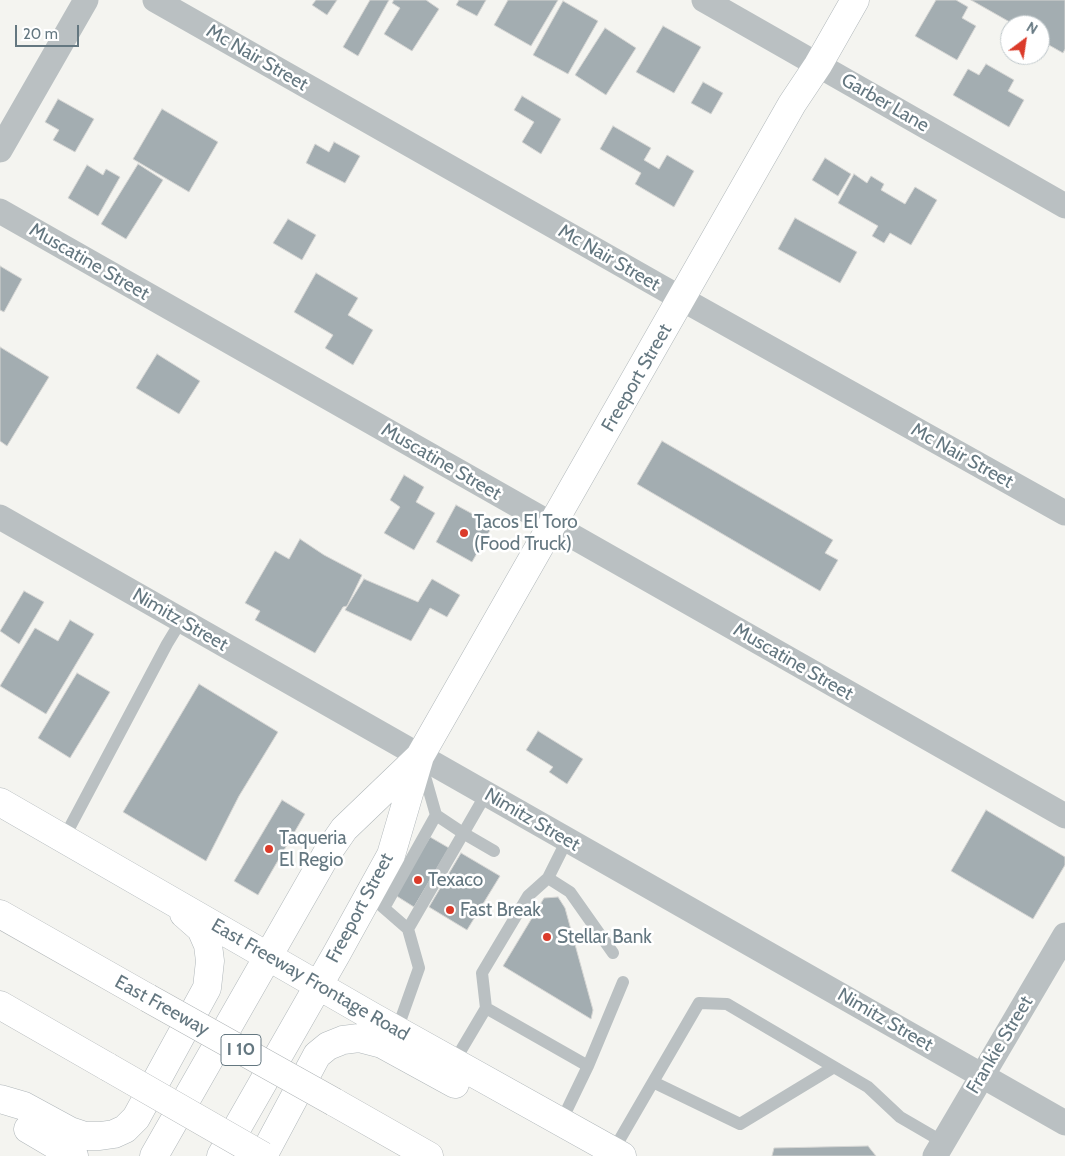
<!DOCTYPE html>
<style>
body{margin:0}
#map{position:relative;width:1065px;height:1156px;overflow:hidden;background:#f4f4f0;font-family:Cabin,sans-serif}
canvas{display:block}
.north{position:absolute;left:1000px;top:15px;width:50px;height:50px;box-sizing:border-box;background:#fff;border:1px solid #c1c9cc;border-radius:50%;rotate:31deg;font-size:14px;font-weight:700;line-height:20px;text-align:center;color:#647780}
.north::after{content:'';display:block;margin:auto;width:18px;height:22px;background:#db3b2a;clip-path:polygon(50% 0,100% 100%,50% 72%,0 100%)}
.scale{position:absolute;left:15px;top:25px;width:64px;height:22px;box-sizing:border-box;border:2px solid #647780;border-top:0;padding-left:6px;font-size:15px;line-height:18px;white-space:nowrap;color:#647780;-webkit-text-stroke:4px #fff;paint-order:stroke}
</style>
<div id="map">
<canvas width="1065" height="1156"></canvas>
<div class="north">N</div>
<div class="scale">20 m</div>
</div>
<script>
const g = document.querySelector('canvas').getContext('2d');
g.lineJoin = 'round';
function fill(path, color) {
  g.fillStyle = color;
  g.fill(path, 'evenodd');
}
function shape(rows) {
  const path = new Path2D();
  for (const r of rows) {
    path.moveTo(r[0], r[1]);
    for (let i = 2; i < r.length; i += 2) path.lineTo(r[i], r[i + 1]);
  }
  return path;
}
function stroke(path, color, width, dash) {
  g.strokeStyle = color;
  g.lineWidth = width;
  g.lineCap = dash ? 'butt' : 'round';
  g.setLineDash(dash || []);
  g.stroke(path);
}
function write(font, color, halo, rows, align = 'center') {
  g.font = font + ' Cabin,sans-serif';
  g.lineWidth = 5;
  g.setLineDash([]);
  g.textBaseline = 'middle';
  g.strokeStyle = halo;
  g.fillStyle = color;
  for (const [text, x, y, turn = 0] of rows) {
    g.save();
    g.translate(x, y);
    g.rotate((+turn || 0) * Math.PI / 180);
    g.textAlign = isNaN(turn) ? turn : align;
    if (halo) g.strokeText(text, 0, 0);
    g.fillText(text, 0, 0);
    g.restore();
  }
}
const building = shape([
 [316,0,337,0,327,15,312,5,316,0],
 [370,0,389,0,358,56,343,47,370,0],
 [394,0,426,0,439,9,412,51,384,34,400,8,392,3,394,0],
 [459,0,486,0,477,16,456,5,459,0],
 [508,0,558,0,531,46,494,25,508,0],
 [936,0,956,0,968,7,962,18,976,26,957,60,915,36,936,0],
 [971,0,1065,0,1065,49,1063,53,1040,40,1040,25,1015,25,971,0],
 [563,1,598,21,568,74,533,55,563,1],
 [663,26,701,47,674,93,636,72,663,26],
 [605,28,636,48,606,95,575,75,605,28],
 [986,64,1014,80,1008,91,1024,100,1009,127,953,95,968,69,979,75,986,64],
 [703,82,723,93,711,114,691,103,703,82],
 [522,96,561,119,541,154,522,142,534,122,514,110,522,96],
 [58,99,94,119,75,152,53,140,59,130,45,122,58,99],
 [162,109,218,142,189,192,133,159,162,109],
 [613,126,651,148,644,160,659,169,667,155,694,171,674,207,635,184,641,173,600,149,613,126],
 [334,142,360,156,345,183,306,163,315,144,329,152,334,142],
 [825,158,851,174,838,196,812,180,825,158],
 [138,164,163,180,126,239,101,224,138,164],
 [87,165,103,175,106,169,120,177,98,216,68,198,87,165],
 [854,174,867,183,871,176,884,184,881,190,905,204,915,187,937,200,911,245,890,233,884,243,872,236,878,226,838,203,854,174],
 [795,218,857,252,840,283,778,249,795,218],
 [288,219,316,235,302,260,273,243,288,219],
 [0,266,22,279,4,312,0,310,0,266],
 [316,273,358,298,348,315,373,330,353,365,325,348,333,335,294,312,316,273],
 [0,347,49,377,7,446,0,441,0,347],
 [157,354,200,381,179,414,136,388,157,354],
 [662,441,833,540,825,553,838,560,820,591,637,484,662,441],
 [404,475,424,487,416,502,435,513,414,550,384,533,400,507,390,500,404,475],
 [456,505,493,525,472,562,436,542,456,505],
 [300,539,324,555,362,575,347,606,343,607,315,653,255,620,260,611,245,603,275,551,289,559,300,539],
 [364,579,418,602,432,579,460,595,447,617,430,608,411,641,345,610,364,579],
 [24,591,44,602,19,644,0,631,24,591],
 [70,620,94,634,46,714,0,686,35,628,58,641,70,620],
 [77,673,110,692,70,758,38,738,77,673],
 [199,684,278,732,239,796,206,861,123,812,199,684],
 [538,731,583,759,567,784,549,772,553,767,526,750,538,731],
 [282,800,305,814,258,895,234,881,282,800],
 [986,810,1065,857,1065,865,1033,919,951,871,986,810],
 [430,837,449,848,414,907,395,895,430,837],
 [461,853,500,876,467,930,429,907,461,853],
 [558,897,565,908,593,1010,591,1019,503,966,544,898,558,897],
 [868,1146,876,1156,772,1156,774,1148,868,1146]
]);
fill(building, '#a3adb1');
stroke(building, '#d5d5d3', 1);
const secondary = shape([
 [0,802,373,1017,622,1156],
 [0,1099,24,1106,70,1131,85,1136,100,1136,114,1134,125,1129,136,1118,207,988,210,961,208,945,201,929,184,914],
 [28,1129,74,1156],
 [154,1156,326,855,344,829,418,758],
 [221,1156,337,953,391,855,420,756,792,104,818,65,855,0],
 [263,1156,317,1055,328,1046,343,1040,359,1038,382,1044,455,1084]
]);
const motorway = shape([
 [0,914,148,998],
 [0,1005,108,1067],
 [334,1102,429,1156]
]);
stroke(secondary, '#afb6b9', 29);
stroke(motorway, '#b0b5b7', 29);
stroke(shape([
 [422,766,436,815,463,833,494,851],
 [64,838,167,644,181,621],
 [548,878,570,892,613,953],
 [369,895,408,929,419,968,397,1030],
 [384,908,436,815],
 [408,929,486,794],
 [486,1008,588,1066],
 [454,1062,486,1008,482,973,528,896,548,878,567,840],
 [653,1082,699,1003,727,1004,868,1087,900,1117,943,1142],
 [561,1122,588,1066,623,982],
 [613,1151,653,1082,740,1124,834,1067]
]), '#bac0c2', 12);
stroke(shape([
 [155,0,682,299,1065,513],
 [704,0,1065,206],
 [0,150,86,0],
 [0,211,1065,816],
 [0,517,1065,1123],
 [935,1156,1065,935]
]), '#bac0c2', 25);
stroke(secondary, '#fff', 28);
stroke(motorway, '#fff', 28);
const motorwayBridge = shape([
 [148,998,334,1102],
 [108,1067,263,1156]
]);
stroke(motorwayBridge, '#b0b5b7', 29, []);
stroke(motorwayBridge, '#fff', 28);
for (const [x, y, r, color] of [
 [464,533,5,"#db3b2a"],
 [269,849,5,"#db3b2a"],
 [418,880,5,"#db3b2a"],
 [450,910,5,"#db3b2a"],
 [547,937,5,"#db3b2a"]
]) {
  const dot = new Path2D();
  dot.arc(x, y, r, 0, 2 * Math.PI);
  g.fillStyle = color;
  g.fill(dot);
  stroke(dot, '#fff', 2);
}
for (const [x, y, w] of [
 [241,1050,40]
]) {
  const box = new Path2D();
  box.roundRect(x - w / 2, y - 15.5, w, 31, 4);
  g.fillStyle = '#fff';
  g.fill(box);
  stroke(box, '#647780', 1);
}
write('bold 18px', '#647780', null, [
 ["I 10",241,1050]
]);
write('19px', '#647780', '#fff', [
 ["Mc Nair Street",257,58,30],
 ["Garber Lane",885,103,30],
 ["Mc Nair Street",609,258,30],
 ["Muscatine Street",89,262,30],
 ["Freeport Street",637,378,-60],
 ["Mc Nair Street",962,456,29],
 ["Muscatine Street",441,462,30],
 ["Nimitz Street",180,620,30],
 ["Muscatine Street",793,662,30],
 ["Nimitz Street",532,820,30],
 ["Freeport Street",360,908,-62],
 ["East Freeway Frontage Road",310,980,30],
 ["East Freeway",162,1006,29],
 ["Nimitz Street",885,1020,30],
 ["Frankie Street",1000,1045,-59]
]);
write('19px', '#647780', '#fff', [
 ["Tacos El Toro",474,522],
 ["(Food Truck)",474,544],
 ["Taqueria",279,838],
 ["El Regio",279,860],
 ["Texaco",428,880],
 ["Fast Break",460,910],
 ["Stellar Bank",557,937]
], 'left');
</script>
